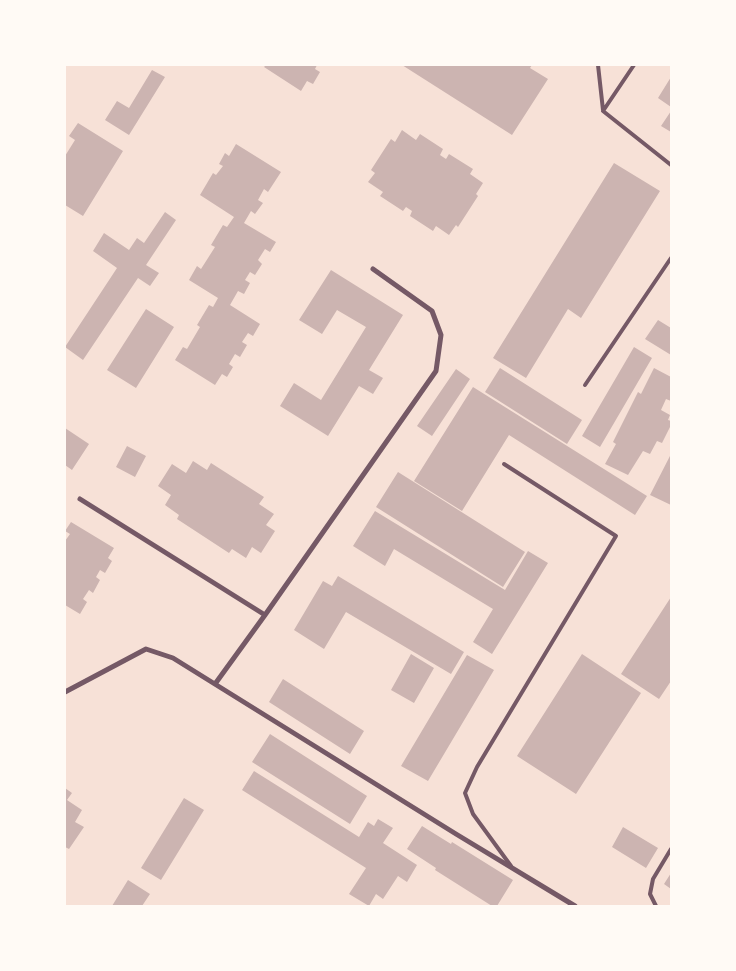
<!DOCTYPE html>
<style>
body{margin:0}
#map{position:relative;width:736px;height:971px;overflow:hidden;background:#f7e1d7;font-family:Commissioner,sans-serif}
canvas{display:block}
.frame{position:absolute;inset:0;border:66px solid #fffaf5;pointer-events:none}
</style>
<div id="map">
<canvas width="736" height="971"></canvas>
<div class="frame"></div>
</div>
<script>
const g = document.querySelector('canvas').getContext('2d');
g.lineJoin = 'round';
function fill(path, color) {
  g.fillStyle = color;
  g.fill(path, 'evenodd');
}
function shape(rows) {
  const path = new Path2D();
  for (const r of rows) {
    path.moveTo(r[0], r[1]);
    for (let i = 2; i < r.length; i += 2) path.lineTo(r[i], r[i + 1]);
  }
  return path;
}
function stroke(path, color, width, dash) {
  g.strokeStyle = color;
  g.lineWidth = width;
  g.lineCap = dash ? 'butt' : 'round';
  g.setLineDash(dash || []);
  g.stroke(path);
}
fill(shape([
 [266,65,317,65,315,69,320,72,313,84,307,81,301,91,264,67],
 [402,65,532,65,530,68,548,79,512,135],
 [152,70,165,77,129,135,105,120,117,101,129,108],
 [671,77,671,107,658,98],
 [671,111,671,132,661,126],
 [78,123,123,151,83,216,65,205,65,156,75,140,69,136],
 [402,130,416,140,420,134,443,149,440,155,446,159,449,154,473,169,470,174,483,183,476,194,478,196,458,227,456,225,449,235,436,226,433,231,410,216,412,211,406,207,403,211,380,196,383,192,368,182,375,173,371,170,391,139,395,142],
 [236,144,281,172,268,192,264,189,258,200,263,203,255,214,251,211,244,223,276,242,270,252,265,249,258,260,262,264,255,275,250,272,245,280,250,283,244,294,238,291,230,305,260,324,253,336,248,333,242,342,247,345,240,357,235,354,229,364,233,367,227,377,222,374,215,385,175,360,183,347,187,349,200,327,197,325,209,305,213,307,218,298,189,280,197,266,201,269,215,247,211,245,223,225,227,227,234,217,200,195,213,173,216,175,223,166,219,164,225,153,229,156],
 [614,163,660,191,581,318,568,309,526,378,493,358],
 [165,212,176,220,146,265,159,273,150,286,138,278,83,360,65,347,117,268,93,251,104,233,129,250,137,238,144,243],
 [331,270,403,315,369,370,383,378,373,394,359,386,328,436,280,406,294,383,321,400,366,327,337,310,322,334,299,320],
 [146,309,174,327,136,388,107,370],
 [658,320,671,328,671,355,645,339],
 [634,347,652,358,600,447,582,436],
 [500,368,582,420,567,444,485,392],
 [654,368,671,377,671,401,666,399,661,410,670,415,668,420,671,421,671,425,662,443,657,441,650,454,643,451,628,475,605,464,616,444,613,442,638,392,641,394],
 [456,369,470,379,432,436,417,426],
 [473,387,647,496,635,515,509,435,462,511,414,481],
 [65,428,89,444,72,470,65,465],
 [127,446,146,456,135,477,116,467],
 [671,454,671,505,650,495],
 [193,461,207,470,211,463,264,497,259,504,274,514,266,525,275,531,261,553,252,547,246,558,232,549,229,553,177,519,179,515,165,505,171,495,158,486,172,464,186,473],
 [398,472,525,552,503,587,376,507],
 [375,511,505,590,528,551,548,563,492,654,473,642,493,609,394,549,385,566,353,546],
 [71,522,114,548,108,558,112,561,105,573,100,570,96,577,100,580,93,593,89,590,83,599,87,602,80,614,65,605,65,541,70,534,65,531],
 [338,576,464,652,451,674,346,612,324,649,294,630,323,581,332,586],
 [671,597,671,681,659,699,621,674],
 [411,654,434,668,414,703,391,690],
 [582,654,641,693,576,794,517,756],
 [467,655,494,670,428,781,401,766],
 [283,679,364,731,350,754,269,702],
 [270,734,367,796,350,824,252,762],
 [254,771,359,837,368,822,374,826,378,819,393,828,383,843,417,865,407,882,398,876,383,899,376,894,369,906,349,894,366,868,242,790],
 [65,788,72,793,67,800,82,810,75,822,84,827,69,849,65,847],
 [184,798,204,810,161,880,141,868],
 [422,826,451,844,452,842,513,880,497,906,492,906,435,870,436,868,407,849],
 [623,827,658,848,646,868,612,847],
 [671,873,671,889,664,884],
 [128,880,150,894,142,906,112,906]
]), '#ccb4b1');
stroke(shape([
 [598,65,603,110],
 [634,65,603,111,671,165],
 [585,385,671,258],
 [504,464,616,536,477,767,465,793,473,814,511,866],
 [656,906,650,894,653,879,671,849]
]), '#755966', 4);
stroke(shape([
 [80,499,265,615],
 [215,684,265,615,436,371,441,335,432,311,373,269],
 [65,692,146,649,173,658,456,834,575,906]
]), '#755966', 5);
</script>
